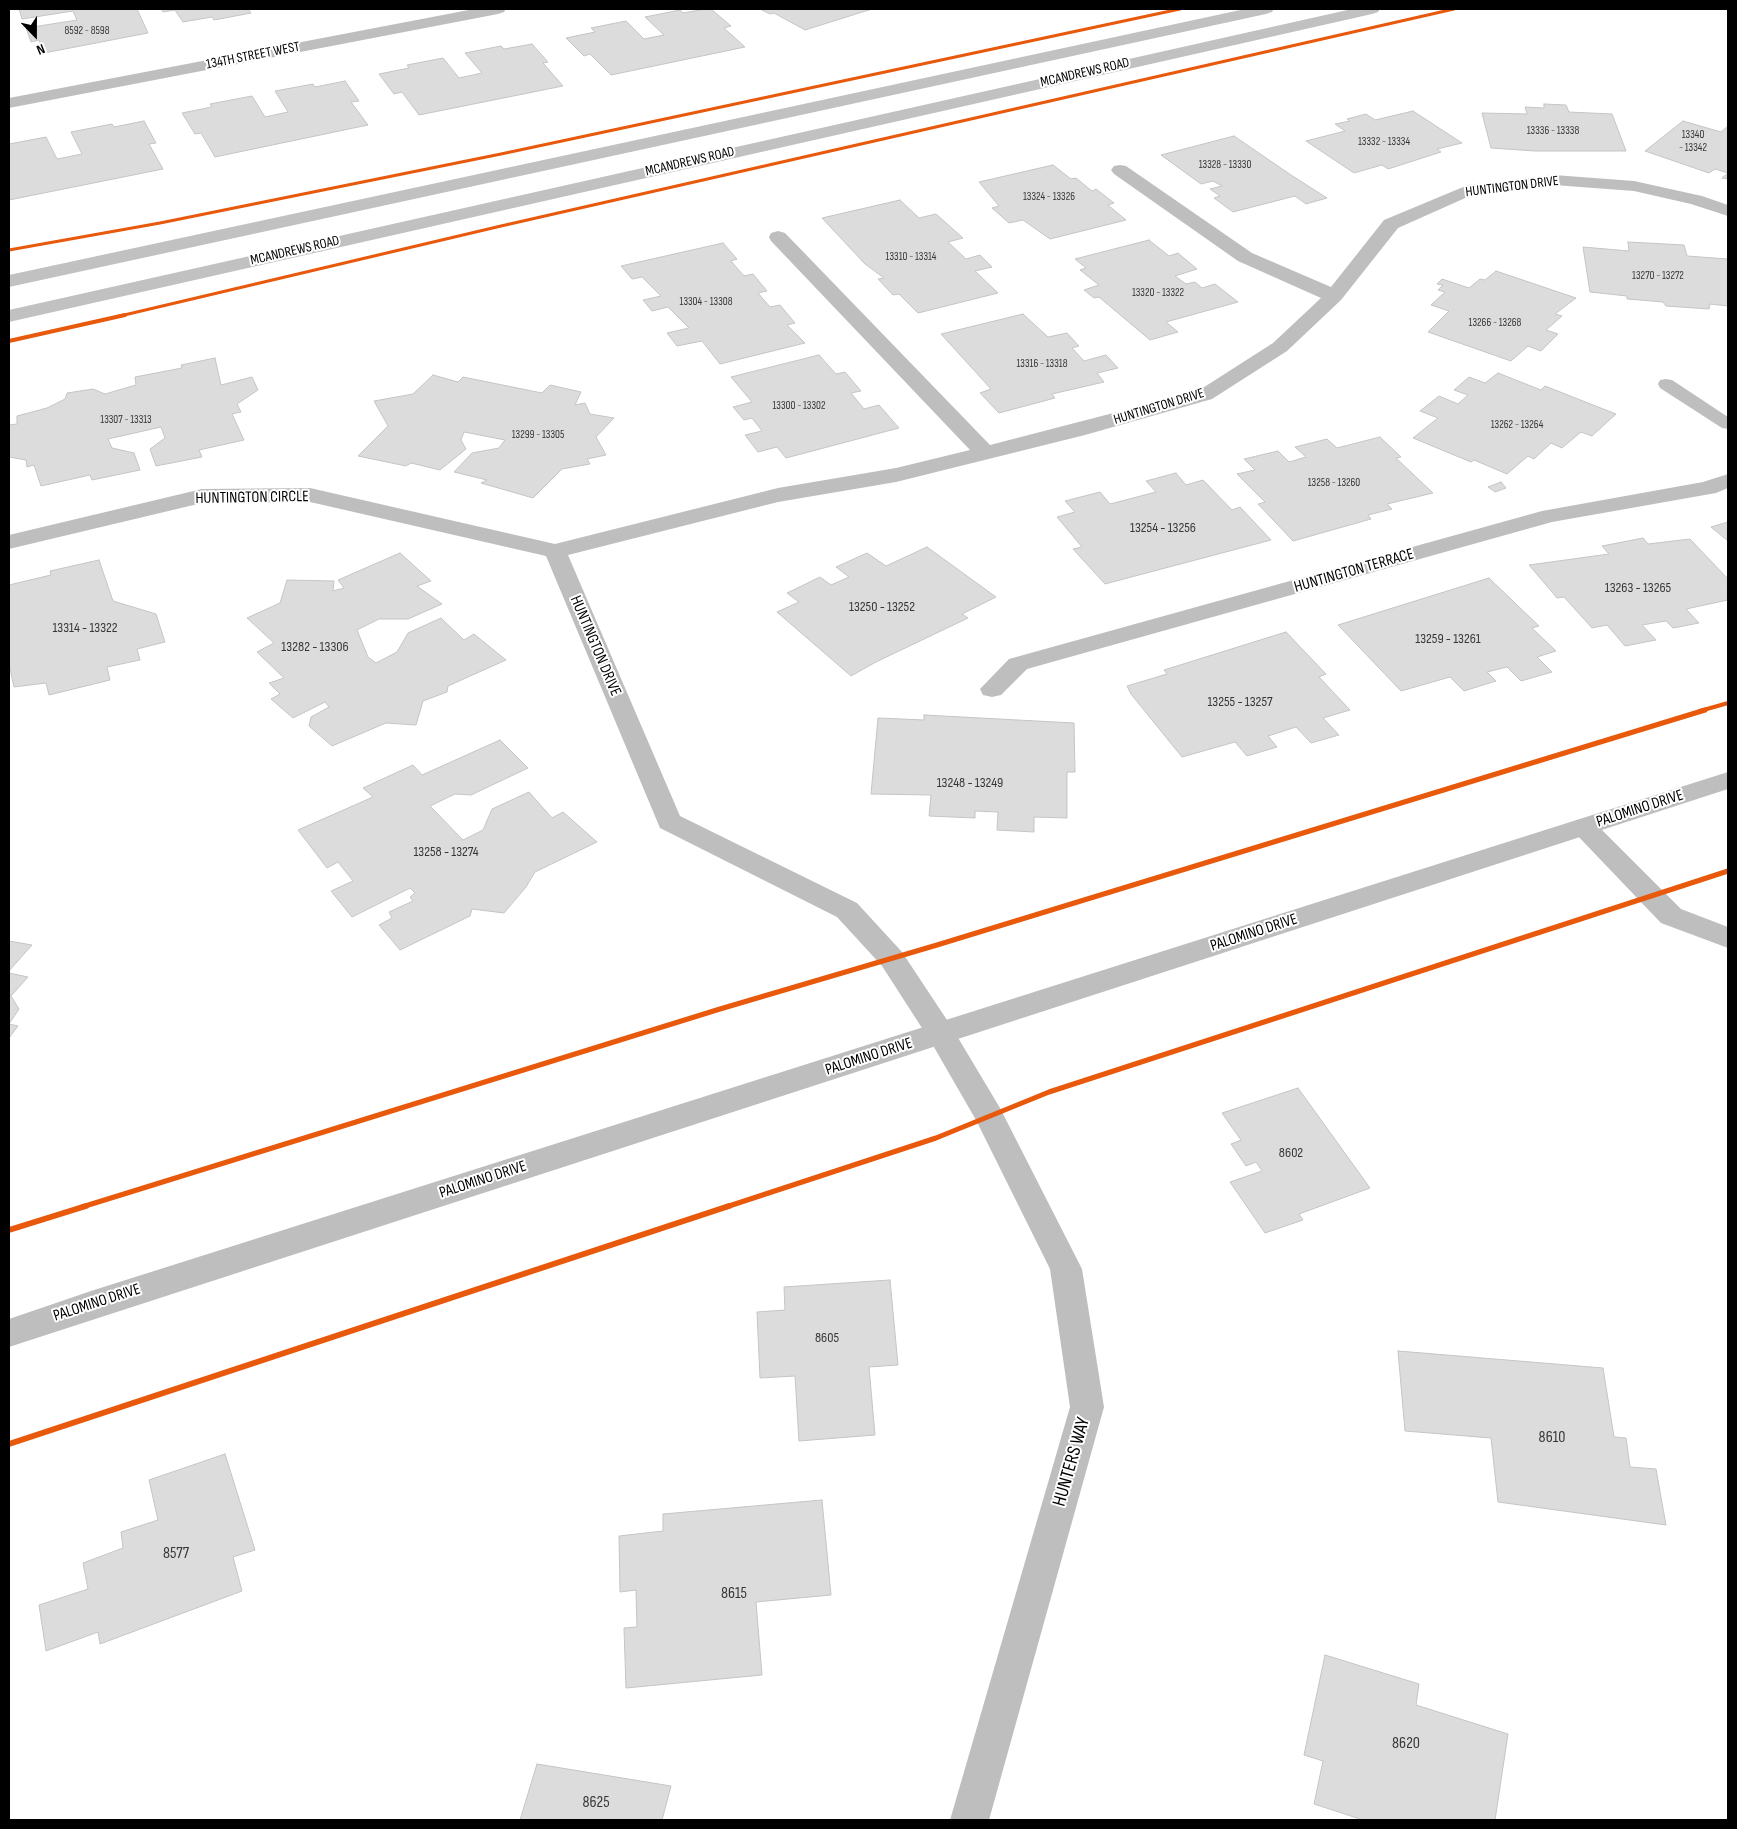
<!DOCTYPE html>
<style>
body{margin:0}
#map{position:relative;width:1737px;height:1829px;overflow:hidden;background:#fff;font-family:"Sofia Sans Condensed",sans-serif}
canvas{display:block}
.frame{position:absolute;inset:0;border:10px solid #000;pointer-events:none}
.north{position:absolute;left:10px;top:10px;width:50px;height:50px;-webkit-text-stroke:4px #fff;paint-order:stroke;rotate:158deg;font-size:14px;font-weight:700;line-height:20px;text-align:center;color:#000}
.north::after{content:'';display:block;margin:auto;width:18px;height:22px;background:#000;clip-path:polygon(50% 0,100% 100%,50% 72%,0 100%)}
</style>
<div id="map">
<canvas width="1737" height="1829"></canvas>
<div class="frame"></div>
<div class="north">N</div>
</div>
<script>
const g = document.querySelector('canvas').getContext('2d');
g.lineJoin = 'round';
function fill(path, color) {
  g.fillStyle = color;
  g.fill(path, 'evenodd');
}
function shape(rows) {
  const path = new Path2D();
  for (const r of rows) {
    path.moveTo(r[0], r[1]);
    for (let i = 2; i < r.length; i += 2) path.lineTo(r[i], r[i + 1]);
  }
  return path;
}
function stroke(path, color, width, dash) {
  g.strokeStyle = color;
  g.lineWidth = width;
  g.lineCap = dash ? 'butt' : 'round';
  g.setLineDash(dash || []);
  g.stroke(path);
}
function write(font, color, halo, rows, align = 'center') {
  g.font = font + ' "Sofia Sans Condensed",sans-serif';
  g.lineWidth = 4;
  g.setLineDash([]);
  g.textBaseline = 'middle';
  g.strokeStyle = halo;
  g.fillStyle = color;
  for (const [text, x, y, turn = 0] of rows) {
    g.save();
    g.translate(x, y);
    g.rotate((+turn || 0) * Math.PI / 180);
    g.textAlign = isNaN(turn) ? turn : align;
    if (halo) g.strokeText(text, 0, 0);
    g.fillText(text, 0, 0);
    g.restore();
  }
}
const building = shape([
 [19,9,137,9,148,33,44,53,39,40,31,42,26,28,77,20,73,11,22,19,19,9],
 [161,9,248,9,251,13,214,20,212,17,183,22,175,10,163,12,161,9],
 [706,9,711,9,731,26,724,28,745,47,611,75,590,54,584,56,566,38,595,32,591,28,626,21,644,39,664,35,645,17,680,10,683,13,706,9],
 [760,9,872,9,805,30,774,13,770,14,760,9],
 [532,44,548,62,543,63,563,86,419,115,402,92,394,94,379,74,409,68,407,65,443,58,459,78,482,73,465,53,501,46,504,49,532,44],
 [345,81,359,101,351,102,368,125,215,157,201,133,195,134,182,113,212,107,210,104,252,96,265,117,288,112,275,91,313,84,315,87,345,81],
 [1544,104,1566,105,1569,112,1612,114,1626,151,1535,151,1491,148,1482,113,1527,114,1525,107,1544,108,1544,104],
 [1413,111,1462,143,1437,149,1441,152,1388,169,1382,165,1354,173,1306,141,1345,131,1335,124,1350,121,1347,119,1366,114,1375,120,1413,111],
 [144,121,156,143,149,144,163,169,9,200,9,144,46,137,57,159,82,154,71,132,112,124,114,127,144,121],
 [1683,121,1721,132,1728,126,1728,179,1722,178,1728,173,1715,169,1709,173,1645,151,1683,121],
 [1234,136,1291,175,1327,198,1306,204,1295,196,1233,212,1214,198,1220,196,1210,189,1222,186,1213,181,1201,184,1161,155,1234,136],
 [1053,165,1071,179,1076,178,1092,191,1096,189,1114,203,1108,205,1126,220,1050,239,1023,220,1009,223,992,208,999,206,979,182,1053,165],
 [900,200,919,218,936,214,963,238,948,242,966,259,980,255,992,267,975,271,998,293,918,313,899,294,893,295,878,279,884,278,865,264,822,218,900,200],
 [1149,240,1169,256,1178,253,1197,269,1175,276,1186,284,1195,282,1202,288,1215,284,1238,302,1166,322,1178,332,1150,340,1099,297,1094,298,1084,290,1099,285,1080,270,1086,268,1075,259,1149,240],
 [1628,242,1684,245,1687,256,1728,259,1728,306,1710,304,1709,309,1666,306,1663,302,1627,299,1627,296,1590,292,1583,247,1629,251,1628,242],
 [723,243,737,259,731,261,744,276,753,274,767,291,758,293,770,307,780,305,795,323,787,325,805,343,720,364,702,341,677,346,667,333,689,328,668,307,652,311,643,300,661,296,642,277,632,279,621,266,723,243],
 [1496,271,1576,298,1555,314,1562,316,1546,330,1558,334,1541,351,1528,346,1511,361,1428,332,1449,311,1431,305,1445,292,1438,290,1443,285,1437,284,1442,279,1469,288,1480,279,1485,280,1496,271],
 [1023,314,1048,337,1067,333,1079,346,1072,348,1084,361,1106,355,1118,368,1097,373,1104,382,1052,394,1055,398,999,413,980,393,991,389,941,334,1023,314],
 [819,355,836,374,845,372,861,391,851,393,864,409,879,405,899,428,786,458,777,447,758,452,745,435,762,431,752,418,744,420,733,407,752,402,731,377,819,355],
 [215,358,221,385,252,377,258,390,237,404,241,412,232,414,244,440,199,450,202,457,156,466,150,449,165,438,161,427,108,439,112,448,134,453,140,470,92,480,90,475,41,486,34,465,27,467,26,460,9,457,9,425,17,424,17,416,47,408,65,399,67,393,93,389,105,394,136,385,135,377,182,368,181,365,215,358],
 [1498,373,1541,390,1545,386,1616,414,1592,436,1581,432,1562,448,1551,443,1534,459,1528,456,1507,474,1474,460,1471,462,1413,438,1438,418,1420,411,1439,396,1458,404,1468,395,1454,390,1469,377,1485,383,1498,373],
 [433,375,458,382,463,377,542,393,550,385,581,392,575,405,585,403,590,414,614,418,596,437,606,455,587,459,590,464,562,469,533,498,481,483,487,480,454,472,472,453,499,448,505,440,464,432,461,440,466,449,440,470,411,463,406,466,358,456,388,426,374,401,413,394,433,375],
 [1380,437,1401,457,1396,458,1433,493,1387,504,1392,509,1368,515,1371,519,1293,541,1258,504,1265,502,1237,474,1255,470,1244,459,1278,451,1289,462,1306,457,1295,447,1327,439,1337,448,1380,437],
 [1176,473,1186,485,1203,480,1232,510,1240,507,1271,540,1105,584,1073,549,1082,547,1057,517,1075,512,1065,501,1100,492,1110,504,1156,492,1146,481,1176,473],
 [1501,482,1506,488,1495,492,1488,487,1501,482],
 [1728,522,1728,541,1711,527,1728,522],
 [1643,538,1648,544,1690,539,1728,579,1728,600,1686,609,1699,623,1673,628,1666,621,1642,625,1656,640,1625,646,1607,625,1592,628,1564,597,1557,598,1529,565,1609,554,1602,546,1643,538],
 [927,547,996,597,962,614,968,618,876,662,851,676,777,612,799,602,787,593,820,577,831,585,849,577,836,567,867,553,886,566,927,547],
 [400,553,431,581,417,586,442,604,408,619,379,619,357,630,368,657,376,663,397,652,408,633,441,618,464,640,474,634,506,660,448,686,447,692,423,701,416,725,386,723,332,746,309,726,311,717,329,707,325,702,293,718,271,699,280,694,269,683,284,678,257,652,274,643,247,618,280,603,287,580,334,581,333,591,344,588,338,580,400,553],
 [99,560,113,601,156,614,165,642,137,649,140,660,107,667,110,680,49,695,46,683,14,687,9,664,9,585,51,575,50,571,99,560],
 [1489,578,1539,626,1532,628,1556,651,1537,657,1552,672,1521,681,1507,667,1487,672,1496,681,1464,691,1450,677,1401,691,1338,625,1489,578],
 [1286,632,1326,674,1319,677,1350,710,1323,718,1339,735,1311,743,1296,727,1268,736,1277,747,1247,756,1235,742,1182,757,1131,694,1127,686,1167,674,1164,670,1286,632],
 [924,715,1074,723,1075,772,1067,772,1067,818,1034,817,1034,832,997,830,998,812,975,811,975,818,929,816,931,795,871,794,878,718,924,720,924,715],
 [500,740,528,768,471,795,455,794,430,806,463,840,483,830,492,809,529,792,552,818,563,812,597,842,535,872,526,887,504,913,472,909,470,916,400,950,379,925,392,918,389,912,413,901,410,897,415,893,410,888,352,917,331,891,353,881,338,862,327,868,298,830,373,797,363,788,413,765,422,775,500,740],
 [9,941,32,945,9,971,9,941],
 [9,973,28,977,11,996,19,1009,9,1024,18,1026,9,1038,9,973],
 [1298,1088,1370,1188,1299,1214,1303,1220,1265,1233,1230,1182,1262,1171,1256,1162,1246,1166,1231,1144,1241,1140,1222,1113,1298,1088],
 [890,1280,898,1365,869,1367,875,1435,799,1441,795,1376,760,1378,757,1312,785,1310,784,1287,890,1280],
 [1398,1351,1603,1368,1614,1437,1626,1438,1630,1467,1656,1469,1666,1525,1498,1502,1491,1438,1405,1431,1398,1351],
 [225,1454,255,1550,233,1557,242,1591,100,1644,98,1632,46,1651,39,1605,88,1589,83,1563,123,1548,121,1532,158,1520,149,1480,225,1454],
 [822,1500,831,1595,756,1602,762,1675,626,1688,624,1628,637,1627,636,1590,620,1592,619,1536,663,1531,663,1514,822,1500],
 [1325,1655,1419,1684,1416,1705,1508,1734,1495,1820,1363,1820,1314,1804,1323,1761,1304,1755,1325,1655],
 [537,1764,671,1786,662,1820,520,1820,537,1764]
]);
fill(building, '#dcdcdc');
stroke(building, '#c5c5c5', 1);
fill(shape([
 [1666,379,1672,380,1728,417,1728,429,1722,428,1660,388,1658,384,1660,380,1666,379]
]), '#bebebe');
fill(shape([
 [474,9,506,9,504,12,498,14,9,108,9,98,474,9],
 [1120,165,1126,166,1252,253,1331,287,1384,220,1468,185,1554,175,1634,181,1702,196,1728,205,1728,216,1691,204,1634,191,1554,185,1472,195,1398,228,1341,300,1287,351,1212,399,1085,435,896,482,778,502,568,555,680,816,857,903,902,952,951,1026,1000,1108,1082,1269,1104,1407,989,1820,950,1820,1070,1407,1050,1269,976,1120,931,1042,882,966,837,917,660,828,546,556,310,502,202,503,9,549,9,535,202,489,310,488,555,544,778,488,896,468,970,450,771,241,769,237,771,233,778,231,785,233,990,445,1198,391,1273,343,1321,298,1238,261,1114,174,1111,170,1114,166,1120,165],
 [1728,474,1728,488,1716,493,1552,522,1027,669,1001,695,992,697,983,695,980,689,1009,659,1542,511,1703,482,1728,474],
 [1584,818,1593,821,1681,909,1728,927,1728,948,1661,923,1575,833,1571,827,1575,821,1584,818]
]), '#bebebe');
fill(shape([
 [1728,772,1728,789,9,1347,9,1319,91,1291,1728,772]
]), '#bebebe');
fill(shape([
 [1245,9,1274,9,1272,12,1266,14,9,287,9,275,1245,9],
 [1352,9,1380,9,1378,12,1372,14,9,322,9,310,1352,9]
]), '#c1c1c1');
stroke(shape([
 [9,250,160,223,501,154,1180,9],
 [120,316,501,226,1454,9]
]), '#e8590c', 3);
stroke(shape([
 [9,341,125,315],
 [1700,711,1728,703]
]), '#e8590c', 4);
stroke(shape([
 [82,1207,720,1009,937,945,1705,710],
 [726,1207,936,1138,1049,1092,1728,871]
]), '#e8590c', 5);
stroke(shape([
 [9,1230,86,1206],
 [9,1444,729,1206]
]), '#e8590c', 6);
write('11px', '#373737', null, [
 ["8592 - 8598",87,31],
 ["13336 - 13338",1553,131],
 ["13340",1693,135],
 ["- 13342",1693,148],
 ["13332 - 13334",1384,142],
 ["13328 - 13330",1225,165],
 ["13324 - 13326",1049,197],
 ["13310 - 13314",911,257],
 ["13270 - 13272",1658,276],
 ["13320 - 13322",1158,293],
 ["13304 - 13308",706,302],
 ["13266 - 13268",1495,323],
 ["13316 - 13318",1042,364],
 ["13300 - 13302",799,406],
 ["13307 - 13313",126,420],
 ["13262 - 13264",1517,425],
 ["13299 - 13305",538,435],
 ["13258 - 13260",1334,483]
]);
write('14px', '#000', '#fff', [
 ["134TH STREET WEST",253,56,-11],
 ["MCANDREWS ROAD",1085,73,-13],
 ["MCANDREWS ROAD",690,162,-13],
 ["HUNTINGTON DRIVE",1512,187,-7],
 ["MCANDREWS ROAD",295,251,-13],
 ["HUNTINGTON DRIVE",1159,407,-17]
]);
write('14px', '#373737', null, [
 ["13254 - 13256",1163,528],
 ["13263 - 13265",1638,588],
 ["13250 - 13252",882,607],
 ["13314 - 13322",85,628],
 ["13259 - 13261",1448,639],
 ["13282 - 13306",315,647],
 ["13255 - 13257",1240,702],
 ["13248 - 13249",970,783],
 ["13258 - 13274",446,852],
 ["8602",1291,1153],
 ["8605",827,1338]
]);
write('16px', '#000', '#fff', [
 ["HUNTINGTON CIRCLE",252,498,-1],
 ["HUNTINGTON TERRACE",1354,571,-16],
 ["HUNTINGTON DRIVE",595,646,67],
 ["PALOMINO DRIVE",1640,809,-18],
 ["PALOMINO DRIVE",1254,933,-18],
 ["PALOMINO DRIVE",869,1057,-18],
 ["PALOMINO DRIVE",483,1180,-18],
 ["PALOMINO DRIVE",97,1303,-18]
]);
write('16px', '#373737', null, [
 ["8610",1552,1438],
 ["8577",176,1554],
 ["8615",734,1594],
 ["8620",1406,1744],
 ["8625",596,1803]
]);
write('19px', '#000', '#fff', [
 ["HUNTERS WAY",1072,1462,-74]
]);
</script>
